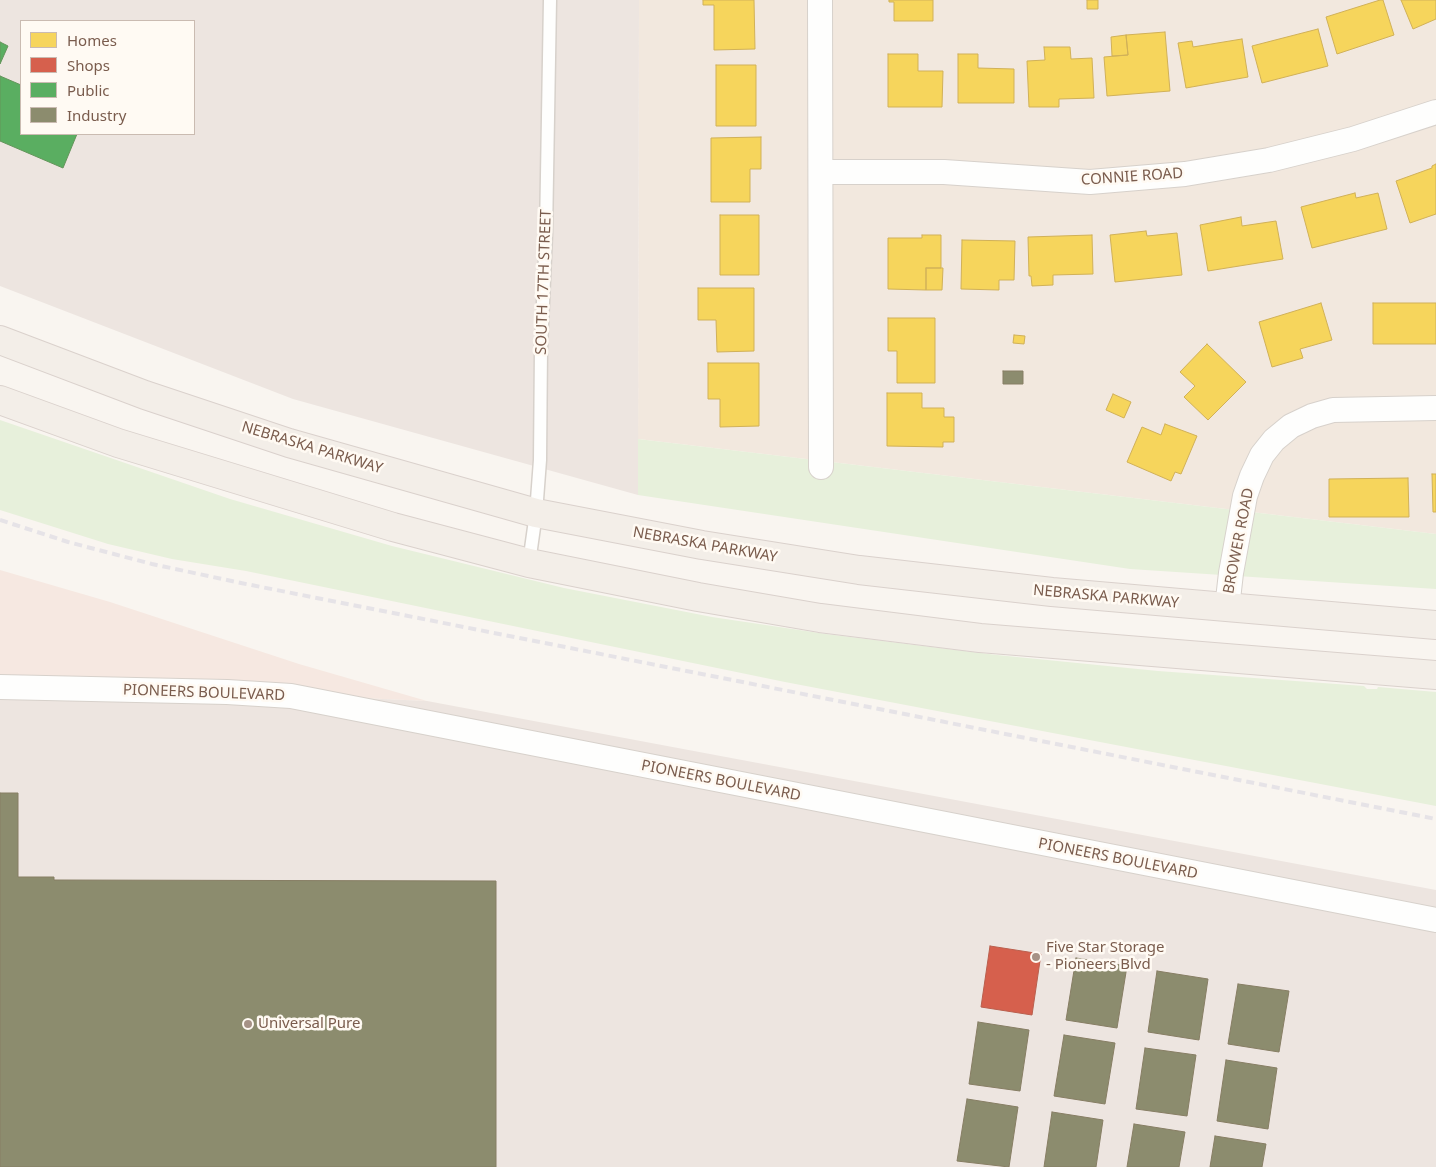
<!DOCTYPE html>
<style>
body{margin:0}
#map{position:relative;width:1436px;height:1167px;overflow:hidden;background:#f9f5f0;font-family:"Noto Sans",sans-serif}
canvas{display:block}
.legend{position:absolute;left:20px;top:20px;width:175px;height:115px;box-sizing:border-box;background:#fffaf3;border:1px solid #cabbb1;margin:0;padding:6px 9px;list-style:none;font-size:15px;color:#7a5c4d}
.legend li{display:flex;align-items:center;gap:10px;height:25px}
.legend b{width:25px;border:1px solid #cabbb1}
</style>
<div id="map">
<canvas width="1436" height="1167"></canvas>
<ul class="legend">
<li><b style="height:14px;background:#f6d55c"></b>Homes</li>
<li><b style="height:14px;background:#d6604d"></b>Shops</li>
<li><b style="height:14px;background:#5aae61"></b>Public</li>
<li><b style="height:14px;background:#8c8c6e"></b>Industry</li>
</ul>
</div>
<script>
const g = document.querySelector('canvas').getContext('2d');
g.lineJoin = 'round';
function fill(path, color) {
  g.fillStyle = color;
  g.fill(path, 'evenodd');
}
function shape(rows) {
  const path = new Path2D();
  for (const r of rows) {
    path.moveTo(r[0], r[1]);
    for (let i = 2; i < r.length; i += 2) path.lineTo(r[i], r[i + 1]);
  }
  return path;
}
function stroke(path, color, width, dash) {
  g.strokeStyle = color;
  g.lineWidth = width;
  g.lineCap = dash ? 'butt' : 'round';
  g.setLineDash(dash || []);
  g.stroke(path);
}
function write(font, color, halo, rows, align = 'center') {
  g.font = font + ' "Noto Sans",sans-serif';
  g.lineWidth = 5;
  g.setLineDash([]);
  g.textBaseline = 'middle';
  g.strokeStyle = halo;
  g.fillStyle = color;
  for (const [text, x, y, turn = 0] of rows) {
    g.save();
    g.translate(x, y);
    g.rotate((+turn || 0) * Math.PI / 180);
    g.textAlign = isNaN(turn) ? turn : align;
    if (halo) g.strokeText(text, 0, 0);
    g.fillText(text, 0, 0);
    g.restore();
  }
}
fill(shape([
 [639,0,1436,0,1436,534,638,439]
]), '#f2e8de');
fill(shape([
 [0,570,110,602,299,664,427,701,227,692,0,687]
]), '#f6e8e1');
fill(shape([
 [0,0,639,0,638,495,293,399,0,286],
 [21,21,194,21,194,134,21,134],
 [0,687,227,692,427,701,1436,890,1436,1167,0,1167]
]), '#ede5e0');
fill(shape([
 [0,420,230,499,392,546,564,588,712,617,826,634,997,655,1158,671,1364,686,1367,689,1377,689,1378,687,1436,692,1436,806,785,682,246,571,172,559,108,544,0,510],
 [638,439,1436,534,1436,589,1130,569,638,495]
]), '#e7f0db');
const homes = shape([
 [703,0,754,0,755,49,714,50,714,5,703,5,703,0],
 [889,0,933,0,933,21,894,21,894,2,889,2,889,0],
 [1087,0,1098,0,1098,9,1087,9,1087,0],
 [1380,0,1383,0,1394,35,1337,54,1326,17,1380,0],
 [1401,0,1436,0,1436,19,1413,29,1401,0],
 [1318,29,1328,66,1262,83,1252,46,1318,29],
 [1165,32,1170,91,1107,96,1104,57,1128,55,1126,35,1165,32],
 [1126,35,1128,55,1112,56,1111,37,1126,35],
 [1242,39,1248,77,1186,88,1178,43,1192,41,1193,47,1242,39],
 [1044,47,1070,47,1071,59,1092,58,1094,98,1059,99,1059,107,1029,107,1027,61,1045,60,1044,47],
 [888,54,918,54,918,71,943,71,942,107,888,107,888,54],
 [958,54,978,54,978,68,1014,69,1014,103,958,103,958,54],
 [716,65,756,65,756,126,716,126,716,65],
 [761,137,761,169,750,169,750,202,711,202,711,138,761,137],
 [1436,164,1436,214,1410,223,1396,181,1432,168,1432,166,1436,164],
 [1355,193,1356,198,1378,193,1387,229,1312,248,1301,207,1355,193],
 [720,215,759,215,759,275,720,275,720,215],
 [1241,217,1242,226,1276,221,1283,259,1208,271,1200,225,1241,217],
 [1146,231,1147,236,1177,233,1182,275,1115,282,1110,235,1146,231],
 [922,235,941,235,941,268,926,268,926,290,888,289,888,238,922,238,922,235],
 [1092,235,1093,274,1053,275,1053,285,1032,286,1031,276,1029,276,1028,237,1092,235],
 [962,240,1015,241,1014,280,999,280,999,290,961,289,962,240],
 [926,268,943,268,942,290,926,290,926,268],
 [698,288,754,288,754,351,717,352,716,320,698,320,698,288],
 [1321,303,1332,340,1300,349,1303,358,1272,367,1259,322,1321,303],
 [1373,303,1436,303,1436,344,1373,344,1373,303],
 [888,318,935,318,935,383,897,383,897,351,888,351,888,318],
 [1014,335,1025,336,1024,344,1013,343,1014,335],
 [1207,344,1246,382,1208,420,1184,397,1195,386,1180,372,1207,344],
 [708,363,759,363,759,426,720,427,720,399,708,399,708,363],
 [887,393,922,393,922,408,944,408,944,417,954,417,954,442,943,442,943,447,887,446,887,393],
 [1113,394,1131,402,1124,418,1106,410,1113,394],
 [1165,424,1197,436,1181,474,1175,472,1171,481,1127,462,1142,427,1161,435,1165,424],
 [1432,474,1436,474,1436,512,1433,512,1432,474],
 [1408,478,1409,517,1329,517,1329,479,1408,478]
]);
fill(homes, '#f6d55c');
stroke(homes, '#d1b158', 1);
const shops = shape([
 [990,946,1041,954,1032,1015,981,1007,990,946]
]);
fill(shops, '#d6604d');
stroke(shops, '#ba5f4d', 1);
const public = shape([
 [0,42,8,46,0,64,0,42],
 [0,76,21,85,21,134,77,134,63,168,0,141,0,76]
]);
fill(public, '#5aae61');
stroke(public, '#64955b', 1);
const industry = shape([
 [1003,371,1023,371,1023,384,1003,384,1003,371],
 [0,793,18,793,18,877,54,877,54,880,496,881,496,1167,0,1167,0,793],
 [1076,958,1127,966,1117,1028,1066,1020,1076,958],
 [1157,971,1208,979,1199,1040,1148,1032,1157,971],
 [1238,984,1289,991,1279,1052,1228,1044,1238,984],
 [978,1022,1029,1030,1020,1091,969,1084,978,1022],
 [1064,1035,1115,1043,1105,1104,1054,1096,1064,1035],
 [1145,1048,1196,1055,1187,1116,1136,1109,1145,1048],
 [1226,1060,1277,1068,1268,1129,1217,1121,1226,1060],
 [967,1099,1018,1107,1009,1167,957,1161,967,1099],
 [1052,1112,1103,1120,1096,1167,1044,1167,1052,1112],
 [1134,1124,1185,1132,1179,1167,1127,1167,1134,1124],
 [1215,1136,1266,1144,1262,1167,1210,1167,1215,1136]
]);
fill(industry, '#8c8c6e');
stroke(industry, '#877e64', 1);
const service = shape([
 [529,563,536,513,540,460,541,348,546,234,550,0]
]);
const minor = shape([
 [820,0,821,467],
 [821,172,944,172,1090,182,1185,174,1269,160,1353,139,1436,112],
 [1227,608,1231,573,1245,496,1252,476,1262,455,1274,440,1291,426,1312,416,1333,410,1436,408],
 [0,687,227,692,291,696,1436,920]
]);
const primary = shape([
 [0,340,145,395,289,443,536,513,702,545,859,570,1052,592,1436,625],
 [0,400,118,443,393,527,529,563,698,597,820,618,980,638,1436,675]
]);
stroke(service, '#d7d1cb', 15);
stroke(minor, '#d7d1cb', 26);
stroke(primary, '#dad1cc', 30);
stroke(service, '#fefefd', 12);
stroke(minor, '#fefefd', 24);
stroke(primary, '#f3eee8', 28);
stroke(shape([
 [0,520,68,542,152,564,241,583,1436,819]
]), '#e6e3e7', 4, [8, 5]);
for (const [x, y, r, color] of [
 [1036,957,5,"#a69286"],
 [248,1024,5,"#a69286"]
]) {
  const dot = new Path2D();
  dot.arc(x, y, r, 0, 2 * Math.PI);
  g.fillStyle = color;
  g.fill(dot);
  stroke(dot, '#fffaf3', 2);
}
write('15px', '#7a5c4d', '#fffaf3', [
 ["CONNIE ROAD",1132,177,-4],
 ["SOUTH 17TH STREET",544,282,-88],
 ["NEBRASKA PARKWAY",312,448,17],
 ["BROWER ROAD",1239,541,-79],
 ["NEBRASKA PARKWAY",705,545,10],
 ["NEBRASKA PARKWAY",1106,597,5],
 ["PIONEERS BOULEVARD",204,693,2],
 ["PIONEERS BOULEVARD",721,781,11],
 ["PIONEERS BOULEVARD",1118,859,11]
]);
write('15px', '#7a5c4d', '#fffaf3', [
 ["Five Star Storage",1046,948],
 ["- Pioneers Blvd",1046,965],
 ["Universal Pure",258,1024]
], 'left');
</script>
